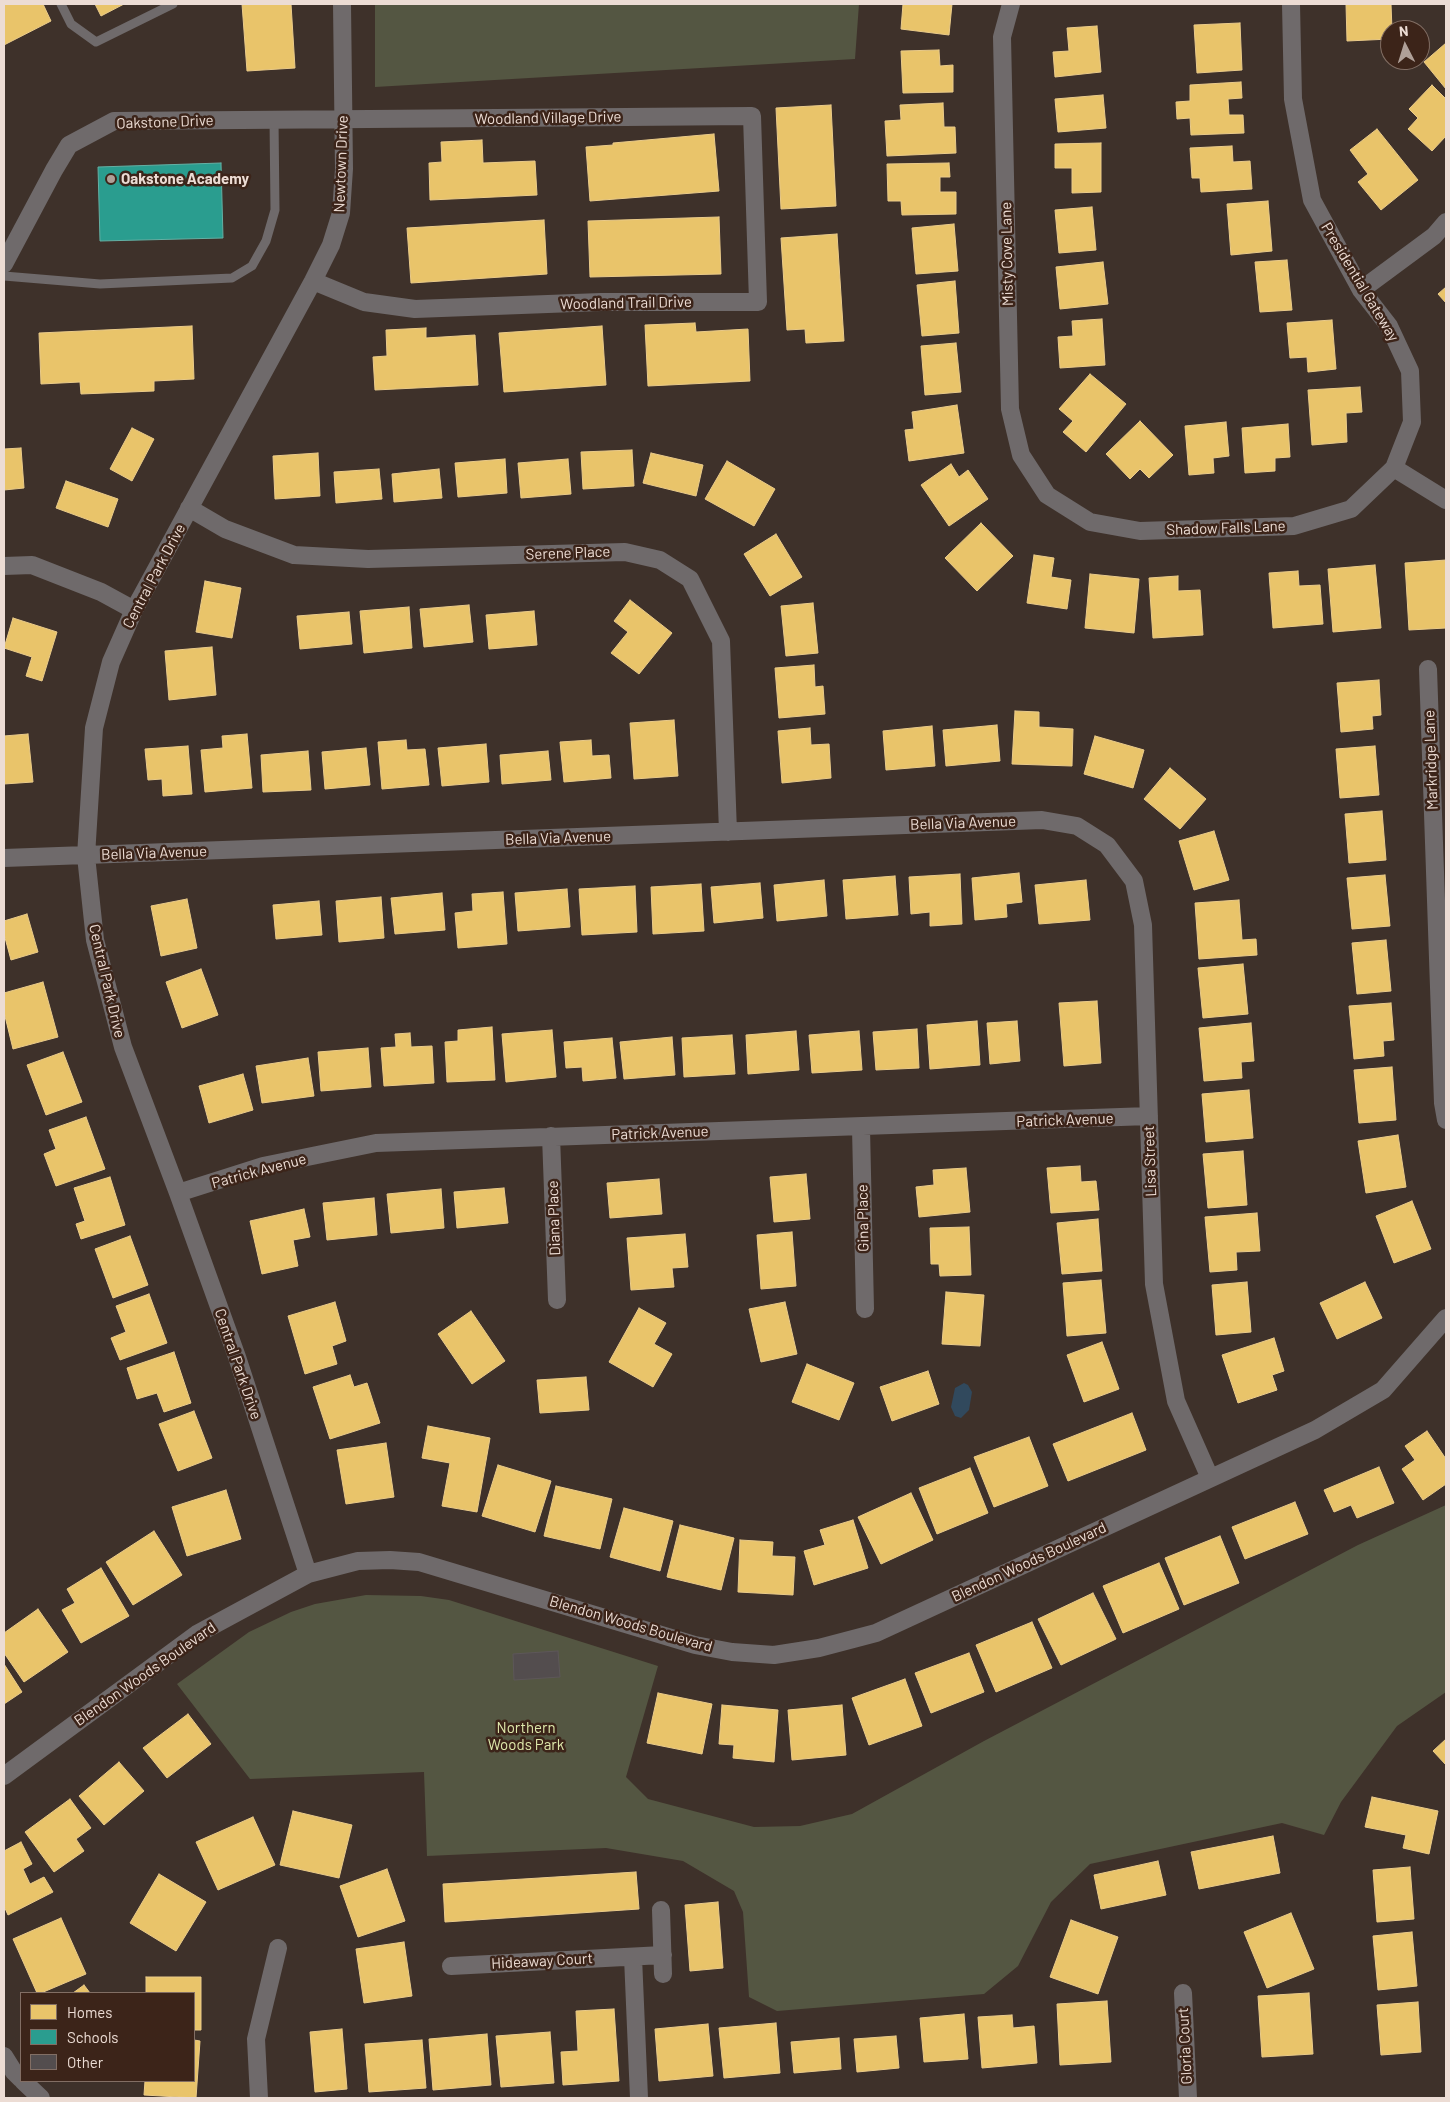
<!DOCTYPE html>
<style>
body{margin:0}
#map{position:relative;width:1450px;height:2102px;overflow:hidden;background:#3e312a;font-family:Barlow,sans-serif}
canvas{display:block}
.frame{position:absolute;inset:0;border:5px solid #ecdcd4;pointer-events:none}
.legend{position:absolute;left:20px;top:1992px;width:175px;height:90px;box-sizing:border-box;background:#3c2419;border:1px solid #826e64;margin:0;padding:6px 9px;list-style:none;font-size:15px;color:#ecdcd4}
.legend li{display:flex;align-items:center;gap:10px;height:25px}
.legend b{width:25px;border:1px solid #826e64}
.north{position:absolute;left:1380px;top:20px;width:50px;height:50px;box-sizing:border-box;background:#3c2419;border:1px solid #826e64;border-radius:50%;rotate:355deg;font-size:14px;font-weight:700;line-height:20px;text-align:center;color:#ecdcd4}
.north::after{content:'';display:block;margin:auto;width:18px;height:22px;background:#afa098;clip-path:polygon(50% 0,100% 100%,50% 72%,0 100%)}
</style>
<div id="map">
<canvas width="1450" height="2102"></canvas>
<div class="frame"></div>
<ul class="legend">
<li><b style="height:14px;background:#e9c46a"></b>Homes</li>
<li><b style="height:14px;background:#2a9d8f"></b>Schools</li>
<li><b style="height:14px;background:#534d4e"></b>Other</li>
</ul>
<div class="north">N</div>
</div>
<script>
const g = document.querySelector('canvas').getContext('2d');
g.lineJoin = 'round';
function fill(path, color) {
  g.fillStyle = color;
  g.fill(path, 'evenodd');
}
function shape(rows) {
  const path = new Path2D();
  for (const r of rows) {
    path.moveTo(r[0], r[1]);
    for (let i = 2; i < r.length; i += 2) path.lineTo(r[i], r[i + 1]);
  }
  return path;
}
function stroke(path, color, width, dash) {
  g.strokeStyle = color;
  g.lineWidth = width;
  g.lineCap = dash ? 'butt' : 'round';
  g.setLineDash(dash || []);
  g.stroke(path);
}
function write(font, color, halo, rows, align = 'center') {
  g.font = font + ' Barlow,sans-serif';
  g.lineWidth = 5;
  g.setLineDash([]);
  g.textBaseline = 'middle';
  g.strokeStyle = halo;
  g.fillStyle = color;
  for (const [text, x, y, turn = 0] of rows) {
    g.save();
    g.translate(x, y);
    g.rotate((+turn || 0) * Math.PI / 180);
    g.textAlign = isNaN(turn) ? turn : align;
    if (halo) g.strokeText(text, 0, 0);
    g.fillText(text, 0, 0);
    g.restore();
  }
}
fill(shape([
 [375,4,859,4,855,59,375,87],
 [1446,1505,1446,1692,1397,1726,1341,1802,1324,1835,1282,1823,1090,1864,1051,1902,1018,1966,984,1994,777,2011,749,1997,743,1912,734,1891,683,1861,606,1848,427,1856,424,1772,250,1779,177,1684,249,1632,291,1612,315,1604,366,1595,421,1596,449,1600,658,1666,626,1777,648,1799,754,1827,800,1826,852,1814,984,1741,1358,1545]
]), '#545642');
fill(shape([
 [964,1383,968,1385,972,1392,969,1410,961,1418,955,1416,951,1407,955,1388]
]), '#31495d');
const homes = shape([
 [4,4,43,4,51,21,4,45,4,4],
 [95,4,124,4,101,16,95,4],
 [242,4,291,4,295,68,247,71,242,4],
 [903,4,952,4,949,35,901,29,903,4],
 [1346,4,1391,4,1392,30,1390,30,1390,39,1347,41,1346,4],
 [1240,23,1242,70,1197,73,1194,25,1240,23],
 [1097,26,1101,72,1055,77,1053,52,1069,51,1067,28,1097,26],
 [1446,43,1446,89,1424,62,1446,43],
 [939,50,940,66,953,65,953,92,903,93,901,51,939,50],
 [1241,82,1242,98,1228,99,1229,115,1243,115,1244,133,1191,135,1190,118,1177,119,1176,102,1190,101,1190,85,1241,82],
 [1432,85,1446,99,1446,136,1432,151,1408,129,1418,118,1409,109,1432,85],
 [1103,95,1106,128,1058,132,1055,99,1103,95],
 [943,103,944,127,955,127,956,153,887,156,885,121,901,120,900,105,943,103],
 [831,105,836,206,781,209,776,108,831,105],
 [1377,129,1418,180,1381,210,1358,182,1368,174,1350,150,1377,129],
 [714,134,719,191,590,201,586,147,613,145,613,143,714,134],
 [482,140,483,163,535,161,537,195,430,200,429,163,442,162,441,142,482,140],
 [1101,143,1101,192,1072,193,1072,168,1055,168,1055,144,1101,143],
 [1232,146,1233,162,1250,161,1252,189,1201,192,1200,178,1192,178,1190,148,1232,146],
 [949,163,950,177,940,177,940,192,956,192,956,214,902,215,901,201,888,201,887,164,949,163],
 [1268,201,1272,251,1231,255,1227,204,1268,201],
 [1092,207,1096,250,1059,253,1055,210,1092,207],
 [719,217,721,274,590,277,588,221,719,217],
 [544,220,547,274,411,283,407,228,544,220],
 [954,224,958,271,916,274,912,228,954,224],
 [837,234,844,341,806,343,805,329,787,330,781,238,837,234],
 [1287,260,1292,310,1260,312,1255,262,1287,260],
 [1103,262,1108,304,1060,309,1056,267,1103,262],
 [955,281,959,333,922,336,917,285,955,281],
 [1446,287,1446,303,1438,294,1446,287],
 [1102,319,1105,365,1060,368,1058,337,1073,336,1072,321,1102,319],
 [1332,320,1336,369,1308,372,1307,357,1290,358,1287,323,1332,320],
 [695,323,696,332,748,329,750,381,648,386,645,325,695,323],
 [192,326,194,379,154,381,154,391,81,394,80,382,41,384,39,333,192,326],
 [602,326,606,385,504,392,499,333,602,326],
 [426,328,426,338,475,335,478,385,375,390,373,357,387,356,386,330,426,328],
 [956,343,961,392,925,395,921,346,956,343],
 [1090,374,1126,404,1086,452,1063,432,1073,421,1059,409,1090,374],
 [1360,387,1362,412,1346,413,1347,442,1312,445,1308,390,1360,387],
 [957,405,964,453,909,461,905,430,914,429,912,412,957,405],
 [1140,421,1173,455,1149,478,1140,469,1130,479,1106,454,1140,421],
 [1226,422,1229,456,1213,458,1214,473,1189,475,1185,426,1226,422],
 [1288,424,1290,457,1275,458,1275,471,1245,473,1242,428,1288,424],
 [132,428,154,439,132,481,110,469,132,428],
 [21,448,24,488,4,490,4,449,21,448],
 [632,450,634,486,583,489,581,452,632,450],
 [318,453,320,496,275,499,273,456,318,453],
 [651,453,703,465,696,496,643,483,651,453],
 [505,459,507,493,458,497,455,463,505,459],
 [568,459,571,494,521,498,518,463,568,459],
 [727,461,775,489,754,526,705,499,727,461],
 [951,464,959,477,968,470,988,499,949,526,921,485,951,464],
 [379,469,382,499,336,503,334,472,379,469],
 [439,469,442,498,394,502,392,474,439,469],
 [66,481,118,499,108,527,56,508,66,481],
 [981,523,1013,556,977,591,945,558,981,523],
 [776,534,802,577,770,596,744,554,776,534],
 [1034,555,1054,558,1051,577,1071,580,1067,609,1027,603,1034,555],
 [1446,560,1446,628,1409,630,1405,563,1446,560],
 [1375,565,1381,628,1333,632,1328,569,1375,565],
 [1298,571,1299,586,1320,585,1323,624,1273,628,1269,573,1298,571],
 [1090,574,1139,579,1134,633,1085,628,1090,574],
 [1178,576,1178,591,1200,590,1203,635,1153,638,1149,578,1178,576],
 [205,581,241,588,232,638,196,632,205,581],
 [630,600,672,633,639,674,611,653,628,632,614,621,630,600],
 [813,603,818,653,786,656,781,606,813,603],
 [469,605,473,642,424,647,420,609,469,605],
 [409,607,412,648,364,653,360,611,409,607],
 [534,611,537,645,489,649,486,615,534,611],
 [349,612,352,644,300,649,297,616,349,612],
 [13,618,57,632,42,681,26,676,32,657,4,648,13,618],
 [212,647,216,695,169,700,165,651,212,647],
 [814,665,815,687,823,686,825,714,779,718,775,668,814,665],
 [1379,680,1381,715,1372,716,1373,729,1341,732,1337,683,1379,680],
 [1015,711,1039,712,1039,727,1073,729,1072,766,1012,764,1015,711],
 [674,720,678,776,634,779,630,723,674,720],
 [997,725,1000,761,946,766,943,730,997,725],
 [932,726,935,766,886,770,883,731,932,726],
 [810,728,811,745,829,744,831,778,782,783,778,731,810,728],
 [28,734,33,782,4,784,4,736,28,734],
 [247,734,252,788,205,792,201,750,223,748,222,736,247,734],
 [1095,736,1144,750,1133,788,1084,774,1095,736],
 [406,740,407,750,425,749,429,785,382,789,378,742,406,740],
 [591,740,592,756,609,755,611,778,564,782,560,742,591,740],
 [486,744,489,782,442,786,438,748,486,744],
 [188,746,192,794,163,796,162,779,148,780,145,749,188,746],
 [1375,746,1379,795,1340,798,1336,749,1375,746],
 [366,748,370,785,325,789,322,752,366,748],
 [308,751,311,790,263,792,261,755,308,751],
 [548,751,551,780,502,784,500,755,548,751],
 [1170,768,1206,799,1180,829,1144,799,1170,768],
 [1382,811,1386,860,1349,863,1345,814,1382,811],
 [1214,831,1229,880,1194,890,1179,841,1214,831],
 [1019,873,1022,902,1006,904,1007,917,975,920,972,878,1019,873],
 [960,874,962,924,930,926,930,912,911,914,909,877,960,874],
 [1385,875,1390,926,1352,929,1347,878,1385,875],
 [895,876,898,915,846,919,843,880,895,876],
 [824,880,827,916,777,921,774,885,824,880],
 [1086,880,1090,920,1039,924,1035,885,1086,880],
 [760,883,763,918,714,923,711,887,760,883],
 [701,884,704,931,653,934,651,887,701,884],
 [635,886,637,932,582,935,579,889,635,886],
 [567,889,570,927,518,931,515,893,567,889],
 [503,892,507,944,458,948,455,913,473,911,472,894,503,892],
 [442,893,445,930,395,934,391,898,442,893],
 [381,897,384,938,339,942,336,901,381,897],
 [187,899,197,948,161,956,151,906,187,899],
 [1239,900,1242,940,1256,939,1257,955,1199,959,1195,903,1239,900],
 [319,901,322,935,276,939,273,905,319,901],
 [27,914,38,952,11,960,4,934,4,921,27,914],
 [1386,940,1391,991,1357,994,1352,943,1386,940],
 [1243,964,1248,1014,1203,1018,1198,968,1243,964],
 [201,969,218,1015,182,1028,166,982,201,969],
 [43,982,58,1037,13,1049,4,1012,4,993,43,982],
 [1097,1001,1101,1063,1064,1066,1059,1003,1097,1001],
 [1391,1003,1394,1040,1383,1041,1384,1056,1354,1059,1349,1006,1391,1003],
 [977,1021,980,1065,930,1069,927,1025,977,1021],
 [1017,1021,1020,1061,990,1064,987,1023,1017,1021],
 [1251,1023,1254,1061,1241,1062,1242,1078,1204,1081,1199,1028,1251,1023],
 [492,1027,495,1080,447,1082,445,1042,458,1041,458,1030,492,1027],
 [917,1029,919,1068,876,1070,873,1032,917,1029],
 [552,1030,556,1077,506,1082,502,1034,552,1030],
 [796,1031,799,1070,748,1074,746,1035,796,1031],
 [859,1031,862,1070,812,1073,809,1035,859,1031],
 [410,1033,411,1047,432,1046,434,1083,384,1086,381,1048,396,1047,395,1034,410,1033],
 [732,1035,735,1074,684,1077,682,1038,732,1035],
 [672,1037,675,1075,624,1079,620,1042,672,1037],
 [612,1038,616,1078,583,1081,582,1067,566,1068,564,1042,612,1038],
 [368,1048,371,1087,321,1091,318,1052,368,1048],
 [63,1052,82,1102,46,1115,27,1065,63,1052],
 [308,1058,314,1096,262,1103,256,1066,308,1058],
 [1392,1067,1396,1120,1359,1123,1354,1070,1392,1067],
 [243,1074,253,1110,209,1123,199,1086,243,1074],
 [1249,1090,1253,1138,1206,1142,1202,1094,1249,1090],
 [86,1117,105,1169,56,1186,44,1154,56,1149,49,1130,86,1117],
 [1398,1135,1406,1187,1366,1193,1358,1141,1398,1135],
 [1243,1151,1247,1205,1208,1208,1203,1154,1243,1151],
 [1080,1166,1081,1182,1096,1181,1099,1210,1051,1213,1047,1168,1080,1166],
 [966,1168,970,1212,919,1217,916,1187,934,1185,933,1170,966,1168],
 [806,1174,810,1219,774,1222,770,1177,806,1174],
 [110,1177,125,1225,81,1239,76,1224,85,1221,74,1188,110,1177],
 [659,1179,662,1214,610,1218,607,1183,659,1179],
 [504,1188,508,1223,457,1228,454,1192,504,1188],
 [441,1189,444,1228,391,1233,387,1194,441,1189],
 [374,1198,377,1235,327,1240,323,1203,374,1198],
 [1412,1201,1431,1249,1394,1263,1376,1216,1412,1201],
 [304,1209,310,1237,293,1240,298,1266,262,1274,250,1221,304,1209],
 [1257,1213,1260,1251,1236,1252,1237,1270,1210,1272,1205,1217,1257,1213],
 [1098,1219,1102,1271,1062,1274,1057,1223,1098,1219],
 [969,1227,971,1275,940,1276,939,1264,931,1264,930,1228,969,1227],
 [792,1232,796,1286,761,1289,757,1235,792,1232],
 [685,1234,688,1267,672,1268,674,1287,631,1290,627,1238,685,1234],
 [130,1236,148,1285,113,1298,95,1249,130,1236],
 [1101,1280,1106,1333,1067,1336,1063,1283,1101,1280],
 [1247,1282,1251,1332,1216,1335,1212,1285,1247,1282],
 [1365,1282,1382,1318,1337,1339,1320,1303,1365,1282],
 [946,1292,984,1295,980,1346,942,1344,946,1292],
 [149,1294,167,1343,120,1360,111,1338,126,1332,116,1306,149,1294],
 [335,1302,346,1341,332,1346,337,1364,305,1374,288,1316,335,1302],
 [785,1302,797,1354,761,1362,749,1309,785,1302],
 [639,1308,666,1323,654,1344,672,1354,653,1387,609,1362,639,1308],
 [471,1311,505,1361,472,1384,438,1334,471,1311],
 [1274,1338,1284,1371,1272,1375,1277,1390,1238,1403,1222,1355,1274,1338],
 [1102,1342,1119,1389,1084,1402,1067,1355,1102,1342],
 [174,1352,191,1403,164,1412,157,1393,137,1399,127,1368,174,1352],
 [807,1364,854,1383,839,1420,792,1402,807,1364],
 [928,1371,939,1404,892,1421,880,1387,928,1371],
 [350,1375,354,1387,367,1383,380,1423,330,1439,313,1387,350,1375],
 [586,1377,589,1410,540,1413,537,1380,586,1377],
 [194,1411,212,1458,178,1471,159,1424,194,1411],
 [1132,1413,1146,1450,1068,1481,1053,1444,1132,1413],
 [428,1426,490,1438,477,1512,442,1506,450,1463,422,1458,428,1426],
 [1427,1431,1446,1459,1446,1484,1423,1500,1402,1469,1415,1460,1405,1446,1427,1431],
 [1029,1437,1048,1486,994,1507,974,1457,1029,1437],
 [386,1443,394,1497,346,1504,337,1450,386,1443],
 [498,1465,551,1481,535,1532,482,1516,498,1465],
 [1379,1467,1394,1503,1357,1518,1351,1505,1334,1512,1324,1490,1379,1467],
 [970,1468,988,1513,937,1534,919,1488,970,1468],
 [556,1486,612,1499,600,1549,544,1536,556,1486],
 [226,1490,241,1539,187,1556,172,1507,226,1490],
 [911,1493,933,1540,881,1564,858,1517,911,1493],
 [1295,1502,1308,1534,1245,1559,1232,1527,1295,1502],
 [624,1508,673,1521,660,1571,610,1557,624,1508],
 [853,1520,868,1568,814,1585,804,1551,825,1545,820,1530,853,1520],
 [680,1525,734,1538,721,1590,667,1577,680,1525],
 [154,1531,182,1575,133,1605,106,1562,154,1531],
 [1220,1536,1239,1583,1184,1605,1165,1558,1220,1536],
 [740,1540,773,1542,772,1556,795,1557,793,1595,738,1592,740,1540],
 [1159,1563,1179,1609,1123,1633,1103,1586,1159,1563],
 [101,1568,129,1616,81,1643,62,1610,75,1603,67,1589,101,1568],
 [1093,1593,1116,1639,1061,1665,1038,1619,1093,1593],
 [38,1609,68,1652,24,1682,4,1653,4,1633,38,1609],
 [1032,1622,1052,1668,996,1692,976,1645,1032,1622],
 [969,1653,984,1692,931,1713,915,1673,969,1653],
 [4,1664,22,1692,4,1704,4,1664],
 [905,1679,922,1726,869,1745,852,1698,905,1679],
 [658,1693,712,1704,702,1754,647,1743,658,1693],
 [722,1705,778,1710,774,1762,733,1758,734,1745,719,1744,722,1705],
 [842,1705,846,1755,792,1760,788,1710,842,1705],
 [188,1714,211,1744,167,1778,143,1748,188,1714],
 [1446,1739,1446,1765,1433,1751,1446,1739],
 [119,1762,144,1791,104,1825,79,1796,119,1762],
 [1372,1797,1438,1811,1429,1854,1403,1848,1406,1835,1365,1827,1372,1797],
 [70,1799,91,1828,76,1839,84,1851,54,1872,25,1832,70,1799],
 [293,1811,352,1825,339,1878,280,1865,293,1811],
 [253,1817,275,1865,218,1890,196,1842,253,1817],
 [1273,1836,1280,1873,1199,1889,1191,1852,1273,1836],
 [21,1842,32,1864,23,1869,30,1884,44,1877,53,1892,8,1915,4,1906,4,1851,21,1842],
 [1158,1861,1166,1895,1101,1909,1094,1875,1158,1861],
 [1410,1867,1414,1919,1377,1922,1373,1870,1410,1867],
 [387,1869,405,1921,358,1937,340,1886,387,1869],
 [636,1872,639,1909,445,1922,443,1884,636,1872],
 [159,1874,206,1902,176,1951,130,1923,159,1874],
 [718,1902,723,1968,690,1971,685,1905,718,1902],
 [1291,1913,1314,1969,1267,1988,1244,1932,1291,1913],
 [61,1918,86,1974,41,1993,37,1993,13,1939,61,1918],
 [1071,1920,1118,1937,1098,1994,1050,1977,1071,1920],
 [1412,1932,1417,1986,1378,1990,1373,1936,1412,1932],
 [404,1942,412,1996,364,2003,356,1949,404,1942],
 [146,1977,201,1977,201,2030,194,2030,194,1993,146,1993,146,1977],
 [84,1985,90,1993,73,1993,84,1985],
 [1309,1993,1313,2054,1262,2057,1258,1996,1309,1993],
 [1107,2001,1111,2062,1060,2065,1057,2004,1107,2001],
 [1418,2002,1421,2052,1381,2055,1377,2005,1418,2002],
 [614,2009,619,2081,563,2085,561,2052,578,2051,576,2011,614,2009],
 [964,2014,968,2059,924,2062,920,2018,964,2014],
 [1012,2015,1013,2028,1034,2026,1037,2063,982,2068,978,2017,1012,2015],
 [776,2023,780,2073,724,2078,719,2028,776,2023],
 [708,2024,713,2076,659,2081,655,2029,708,2024],
 [342,2029,347,2089,315,2092,310,2032,342,2029],
 [550,2032,554,2083,501,2087,496,2036,550,2032],
 [487,2034,491,2085,433,2090,429,2039,487,2034],
 [896,2036,899,2068,857,2072,854,2039,896,2036],
 [839,2038,841,2069,794,2073,791,2042,839,2038],
 [194,2040,200,2041,196,2098,144,2095,145,2081,194,2081,194,2040],
 [422,2040,426,2088,369,2092,365,2044,422,2040]
]);
fill(homes, '#e9c46a');
stroke(homes, '#eacb8a', 1);
const schools = shape([
 [221,163,223,238,100,241,98,167,221,163]
]);
fill(schools, '#2a9d8f');
stroke(schools, '#64b0a4', 1);
const building = shape([
 [558,1651,560,1677,514,1680,513,1654,558,1651]
]);
fill(building, '#534d4e');
stroke(building, '#5d5759', 1);
stroke(shape([
 [61,4,71,24,96,42,173,4],
 [4,276,100,284,232,278,252,266,266,241,275,210,274,119]
]), '#6f6a6b', 9);
stroke(shape([
 [1011,4,1002,37,1010,409,1021,455,1047,495,1090,522,1140,531,1294,526,1351,509,1394,468,1412,422,1410,371,1389,326,1361,290,1312,200,1293,99,1291,4],
 [4,264,54,170,69,145,114,121,752,116,758,302,601,302,415,309,364,302,313,281],
 [1361,290,1434,236,1446,222],
 [1394,468,1446,500],
 [189,508,225,529,294,555,368,559,625,552,660,560,690,579,721,641,728,832],
 [4,566,32,565,101,592,134,610],
 [1428,669,1443,1103,1446,1120],
 [4,858,1042,820,1077,826,1107,845,1134,881,1143,925,1154,1284,1176,1401,1210,1478],
 [861,1128,865,1309],
 [551,1136,557,1300],
 [178,1193,263,1166,376,1143,1149,1116],
 [308,1574,237,1357,178,1193,123,1047,95,940,86,856,94,728,111,662,134,610,313,281,331,245,341,213,344,169,342,4],
 [4,1776,197,1634,308,1574,358,1561,390,1560,419,1562,695,1645,732,1652,774,1655,819,1648,876,1633,1315,1430,1383,1390,1446,1318],
 [661,1910,663,1974],
 [633,1957,639,2098],
 [451,1966,663,1955],
 [1183,1993,1188,2098],
 [4,2056,14,2072,21,2079],
 [23,2081,41,2098],
 [259,2098,256,2039,278,1948]
]), '#6f6a6b', 18);
for (const [x, y, r, color] of [
 [111,179,5,"#afa098"]
]) {
  const dot = new Path2D();
  dot.arc(x, y, r, 0, 2 * Math.PI);
  g.fillStyle = color;
  g.fill(dot);
  stroke(dot, '#3c2419', 2);
}
write('15px', '#ecdcd4', '#3c2419', [
 ["Woodland Village Drive",548,118,-1],
 ["Oakstone Drive",165,122,-2],
 ["Newtown Drive",341,164,-88],
 ["Misty Cove Lane",1007,254,-91],
 ["Presidential Gateway",1360,282,59],
 ["Woodland Trail Drive",626,303,-1],
 ["Shadow Falls Lane",1226,528,-2],
 ["Serene Place",568,553,-2],
 ["Central Park Drive",154,576,-62],
 ["Markridge Lane",1431,760,-92],
 ["Bella Via Avenue",963,823,-2],
 ["Bella Via Avenue",558,838,-2],
 ["Bella Via Avenue",154,853,-2],
 ["Central Park Drive",107,981,77],
 ["Patrick Avenue",1065,1120,-2],
 ["Patrick Avenue",660,1133,-2],
 ["Lisa Street",1150,1161,-92],
 ["Patrick Avenue",259,1171,-15],
 ["Diana Place",554,1218,-92],
 ["Gina Place",863,1218,-91],
 ["Central Park Drive",238,1364,71],
 ["Blendon Woods Boulevard",1029,1562,-25],
 ["Blendon Woods Boulevard",631,1624,16],
 ["Blendon Woods Boulevard",145,1674,-35],
 ["Hideaway Court",542,1961,-3],
 ["Gloria Court",1185,2046,-93]
]);
write('bold 15px', '#ecdcd4', '#3c2419', [
 ["Oakstone Academy",121,179]
], 'left');
write('15px', '#dee8ab', '#3c2419', [
 ["Northern",526,1728],
 ["Woods Park",526,1745]
]);
</script>
